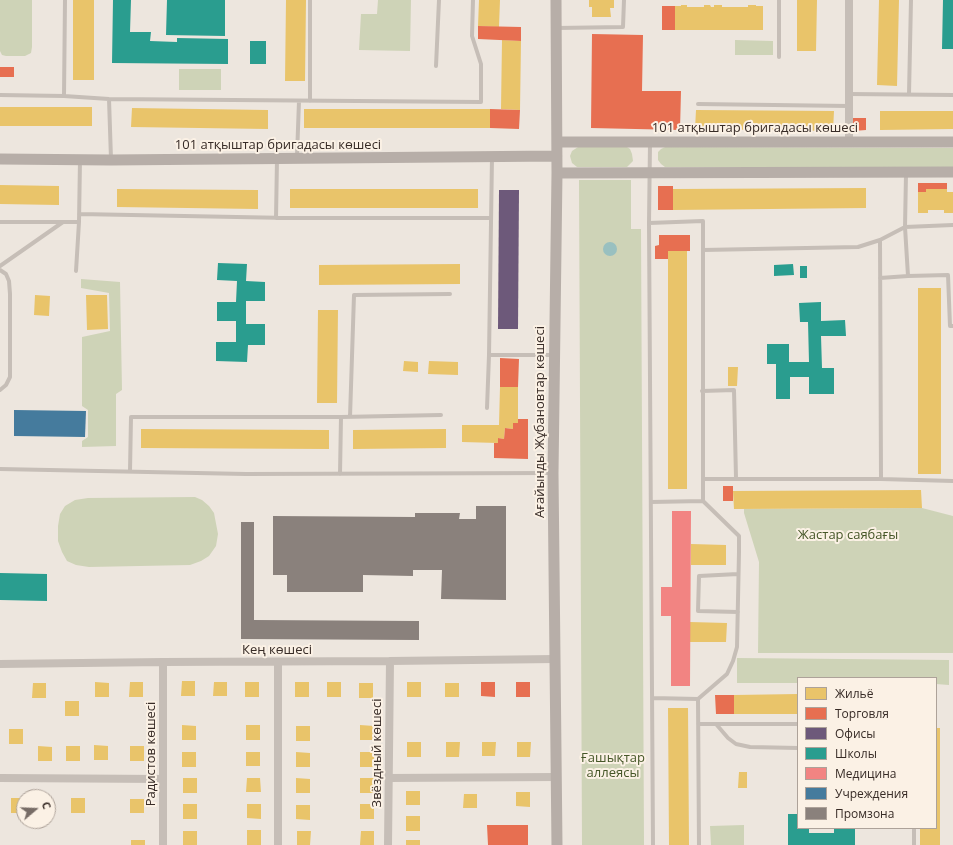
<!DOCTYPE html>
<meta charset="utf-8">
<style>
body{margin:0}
#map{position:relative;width:953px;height:845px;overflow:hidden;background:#ede6de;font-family:"Open Sans",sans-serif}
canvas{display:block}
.legend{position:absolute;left:797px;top:677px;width:140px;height:152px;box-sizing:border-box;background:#fbf1e5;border:1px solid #ada299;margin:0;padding:5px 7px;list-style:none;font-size:12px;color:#372b26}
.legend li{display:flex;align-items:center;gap:8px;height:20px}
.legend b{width:20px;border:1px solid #ada299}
.north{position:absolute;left:16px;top:789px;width:40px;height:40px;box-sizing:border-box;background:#fbf1e5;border:1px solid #ada299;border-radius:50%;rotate:71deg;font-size:11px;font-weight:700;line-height:16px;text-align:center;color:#372b26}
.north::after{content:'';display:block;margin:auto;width:14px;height:18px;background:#776c66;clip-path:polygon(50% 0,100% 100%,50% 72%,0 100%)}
</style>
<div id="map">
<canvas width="953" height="845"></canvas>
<ul class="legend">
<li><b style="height:11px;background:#e9c46a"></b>Жильё</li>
<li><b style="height:11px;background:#e76f51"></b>Торговля</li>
<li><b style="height:11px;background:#6d597a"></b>Офисы</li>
<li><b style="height:11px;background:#2a9d8f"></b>Школы</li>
<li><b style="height:11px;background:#f28482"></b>Медицина</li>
<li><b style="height:11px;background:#457b9d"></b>Учреждения</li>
<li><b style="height:11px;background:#8a817c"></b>Промзона</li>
</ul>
<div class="north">С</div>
</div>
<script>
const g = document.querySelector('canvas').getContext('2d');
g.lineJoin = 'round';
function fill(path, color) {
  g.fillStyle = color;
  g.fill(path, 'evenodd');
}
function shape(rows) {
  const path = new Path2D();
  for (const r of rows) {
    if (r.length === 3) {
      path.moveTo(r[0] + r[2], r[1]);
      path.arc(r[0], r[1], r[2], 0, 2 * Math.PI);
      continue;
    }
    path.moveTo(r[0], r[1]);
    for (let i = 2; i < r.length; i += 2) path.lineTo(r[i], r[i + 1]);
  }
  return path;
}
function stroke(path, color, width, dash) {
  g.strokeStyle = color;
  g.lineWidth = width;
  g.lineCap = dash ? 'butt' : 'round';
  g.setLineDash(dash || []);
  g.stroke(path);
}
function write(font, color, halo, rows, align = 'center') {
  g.font = font + ' "Open Sans",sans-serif';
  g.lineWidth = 4;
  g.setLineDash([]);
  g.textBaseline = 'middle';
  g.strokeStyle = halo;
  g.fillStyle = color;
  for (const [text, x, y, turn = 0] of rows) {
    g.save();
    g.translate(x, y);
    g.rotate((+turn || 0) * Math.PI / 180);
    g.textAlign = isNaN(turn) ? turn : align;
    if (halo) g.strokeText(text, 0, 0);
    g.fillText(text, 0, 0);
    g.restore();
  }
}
fill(shape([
 [0,0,32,0,32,47,31,53,25,56,6,56,2,55,0,51],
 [378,0,411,0,410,51,359,50,361,14,377,14],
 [735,40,773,41,773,55,735,55],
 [179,69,221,69,221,90,179,90],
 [578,147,627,147,630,149,632,154,633,161,627,167,577,167,572,163,570,156,572,151],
 [665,147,953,148,953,167,665,167,661,164,658,160,658,152,661,149],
 [579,180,631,180,631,229,641,229,644,845,582,845],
 [81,279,120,282,122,390,116,394,116,446,82,447,82,441,88,437,88,410,82,406,82,337,110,331,109,293,81,288],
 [195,497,202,500,209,506,214,513,218,534,216,546,209,556,201,561,190,565,89,567,76,565,67,561,62,552,58,541,58,526,60,514,65,506,75,500,88,498],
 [922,508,953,516,953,653,758,653,759,562,744,513,744,509],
 [737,658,949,660,949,685,936,684,936,678,798,678,798,683,737,683],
 [744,825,744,845,711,845,710,826]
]), '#ced3b7');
fill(shape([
 [610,249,7]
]), '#99c0c0');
fill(shape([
 [73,0,94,0,94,80,73,80],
 [286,0,306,0,305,81,285,81],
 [479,0,500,0,499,27,478,26],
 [589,0,614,0,614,8,610,8,611,17,592,17,592,7,589,7],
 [797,0,817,0,816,51,797,51],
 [879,0,899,0,897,86,877,85],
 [681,5,687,5,687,7,704,7,704,5,710,5,711,7,714,7,714,5,722,5,722,7,748,7,748,5,756,5,756,6,763,6,763,30,675,30,675,6,681,6],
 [502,40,521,41,520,110,501,109],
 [0,107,92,107,92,126,0,126],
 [132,108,268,110,268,129,131,127],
 [304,109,490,109,490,128,304,128],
 [696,110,834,111,833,131,695,129],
 [880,111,953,111,953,129,880,130],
 [0,185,59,186,59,205,0,204],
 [866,188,866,208,673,210,673,189],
 [117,189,258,190,258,209,117,207],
 [290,189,478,189,478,208,290,208],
 [926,189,947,189,947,192,953,192,953,213,944,213,944,210,928,210,928,213,918,213,918,192,926,192],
 [668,251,687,251,687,489,668,489],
 [460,264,460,284,319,285,319,265],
 [918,288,941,288,941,474,918,474],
 [35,295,50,296,49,316,34,315],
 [86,295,107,295,108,329,87,330],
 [318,310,338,310,337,403,317,403],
 [404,361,418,362,418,372,403,371],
 [429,361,458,362,458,375,428,374],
 [728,367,738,367,737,386,728,386],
 [500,387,518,387,518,423,513,423,513,429,505,428,504,439,498,438,498,443,462,442,462,425,499,425],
 [141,429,329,430,329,449,141,448],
 [446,429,446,448,353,449,353,430],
 [921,490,922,508,734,509,733,491],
 [691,544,726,545,726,565,691,565],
 [690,622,727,623,726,642,690,642],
 [182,681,195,681,195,696,181,696],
 [95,682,109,683,109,697,95,697],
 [130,682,143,682,143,697,129,697],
 [214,682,227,682,227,696,213,696],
 [245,682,259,682,259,697,245,697],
 [295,682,309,682,309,697,295,697],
 [327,682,341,682,341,697,327,697],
 [407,682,421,682,421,697,407,697],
 [33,683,46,683,46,698,32,698],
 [359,683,373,683,373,698,359,698],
 [445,683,459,683,459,697,445,697],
 [798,694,798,714,734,714,734,695],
 [65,701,79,701,79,716,65,716],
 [668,708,688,708,689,845,669,845],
 [182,725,196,726,196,740,182,740],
 [246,725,260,725,260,740,246,740],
 [360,725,374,726,374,740,360,740],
 [296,726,310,726,310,741,296,741],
 [936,728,940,728,940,845,920,845,920,828,936,828],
 [9,729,23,729,23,744,9,744],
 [407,742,421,742,421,757,407,757],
 [446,742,460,742,459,757,446,757],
 [482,742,496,742,495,756,482,756],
 [517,742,531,742,530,757,517,757],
 [94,745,108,746,108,760,94,760],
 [38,746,52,747,52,761,38,761],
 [66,746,80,746,80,761,66,761],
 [130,746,144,746,144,761,130,761],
 [182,752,196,752,196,767,182,767],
 [246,752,260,752,260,766,246,766],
 [296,752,310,753,310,767,296,767],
 [360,752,374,752,374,767,360,767],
 [739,772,747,772,747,788,738,788],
 [183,778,197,778,197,793,183,793],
 [247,778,260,778,261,792,246,792],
 [296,778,310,779,310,793,296,793],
 [360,778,374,778,374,793,360,793],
 [406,791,420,791,420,805,406,805],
 [516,792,530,792,530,807,516,806],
 [464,794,477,794,477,808,463,808],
 [11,798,24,798,24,813,11,813],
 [71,798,85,798,85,813,71,813],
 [130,799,144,799,144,813,130,813],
 [183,804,197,804,197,819,183,819],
 [247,804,261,804,261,819,247,818],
 [360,804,374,804,374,819,360,819],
 [296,805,310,805,310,820,296,819],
 [406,816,420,816,420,831,406,831],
 [247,830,261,830,261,845,247,845],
 [183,831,197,831,197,845,183,845],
 [297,831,311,831,310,845,297,845],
 [361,831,374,831,374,845,360,845],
 [131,840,145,840,145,845,131,845],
 [406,840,420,840,420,845,406,845]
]), '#e9c46a');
fill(shape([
 [662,6,675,6,675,30,662,30],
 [478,26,521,27,521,41,478,39],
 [592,34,643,35,642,91,681,91,680,130,591,128],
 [0,67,14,67,14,77,0,77],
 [490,109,520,110,519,129,490,128],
 [853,118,866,118,866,130,853,131],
 [918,183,947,183,947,189,926,189,926,192,918,192],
 [658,186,673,186,673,210,658,210],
 [659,235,690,235,690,251,668,251,668,259,655,259,655,246,659,245],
 [500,358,519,359,518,387,500,387],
 [518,419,528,419,528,459,494,458,494,443,498,443,498,438,504,439,505,428,513,429,513,423,518,423],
 [723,486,733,486,733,501,723,501],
 [481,682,495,682,495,697,481,696],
 [516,682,530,682,530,697,516,697],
 [715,695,734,695,734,714,716,714],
 [487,825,528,825,528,845,488,845]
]), '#e76f51');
fill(shape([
 [499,190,519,190,518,329,498,329]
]), '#6d597a');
fill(shape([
 [113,0,131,0,130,32,151,32,150,41,177,42,177,38,228,39,228,64,112,63],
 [167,0,225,0,225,36,166,35],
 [943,0,953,0,953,49,942,49],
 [250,41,266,41,266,64,250,64],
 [218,263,247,264,246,281,265,282,265,301,246,301,246,324,265,324,265,345,248,345,247,362,216,361,216,342,236,342,236,321,217,321,217,302,236,302,237,281,217,280],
 [793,264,794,275,774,276,774,265],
 [800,266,807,266,807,278,800,278],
 [821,302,821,321,845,320,846,336,821,336,822,368,834,368,834,394,809,394,809,377,790,377,790,399,776,399,776,364,767,364,767,344,789,344,789,362,809,362,808,322,800,322,799,303],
 [0,573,47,574,47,601,0,600],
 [788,814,798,814,798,828,809,828,809,833,834,833,834,828,855,828,855,845,788,845]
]), '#2a9d8f');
fill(shape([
 [672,511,691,511,690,686,671,686,671,616,661,616,661,587,672,587]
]), '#f28482');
fill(shape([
 [14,410,86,411,85,437,14,436]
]), '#457b9d');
fill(shape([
 [476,506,506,506,506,600,441,599,442,570,413,570,413,576,363,575,363,592,287,592,287,575,273,575,273,516,415,517,415,513,460,513,459,519,476,519],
 [241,522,254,522,254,620,419,621,419,640,241,639]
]), '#8a817c');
stroke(shape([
 [779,0,779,57],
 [557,28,623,27,624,0],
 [436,66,439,0],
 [849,94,953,95],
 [909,94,911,0],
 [0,95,64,96,109,99,481,102,481,64,472,36,473,0],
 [64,96,65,0],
 [109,99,111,159],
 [310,101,310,0],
 [698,104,849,106],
 [650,143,649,223,653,845],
 [297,156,299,101],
 [906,174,905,227,908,276,948,275,950,326,953,326],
 [79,214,289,218,491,218],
 [276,218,277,159],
 [0,222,79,222],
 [649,223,703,221,703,501,739,536,739,552,737,647,733,661,727,674,698,699,652,698],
 [880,240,881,479],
 [703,250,858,247,880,240,905,227,953,225],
 [0,266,63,222],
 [0,270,6,274,9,281,10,294,10,377,6,385,0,390],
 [76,271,79,222,80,160],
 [880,278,908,276],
 [489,355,554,355],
 [702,391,734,390,736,478],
 [487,408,489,355,492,157],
 [350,417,354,295,450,294],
 [0,469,246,474,552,473],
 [130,471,131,417,341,417,441,415],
 [340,474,341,417],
 [703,479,881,479,953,481],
 [651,502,703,501],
 [738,612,698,611,699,576,738,574],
 [698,699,699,845],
 [698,724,798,724],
 [716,724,728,738,736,744,750,747,798,748],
 [914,828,914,845]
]), '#c6beb7', 4);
stroke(shape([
 [849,0,849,142],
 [163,662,163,845],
 [0,664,163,662,390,661,555,659],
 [0,778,163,779],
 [389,778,556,777],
 [278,845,278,662],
 [388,845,390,661]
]), '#c6beb7', 8);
stroke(shape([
 [556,0,557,173,553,473,557,845],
 [557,142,953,142],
 [0,159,111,160,557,156],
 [557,173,953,172]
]), '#b7aea8', 11);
write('13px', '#372b26', '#fbf1e5', [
 ["101 атқыштар бригадасы көшесі",755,128],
 ["101 атқыштар бригадасы көшесі",278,145],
 ["Ағайынды Жұбановтар көшесі",540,422,-90],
 ["Кең көшесі",277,650],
 ["Звёздный көшесі",377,753,-90],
 ["Радистов көшесі",151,754,-90]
]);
write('13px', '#465728', '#fbf1e5', [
 ["Жастар саябағы",848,535],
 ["Ғашықтар",613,758],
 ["аллеясы",613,773]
]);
</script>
